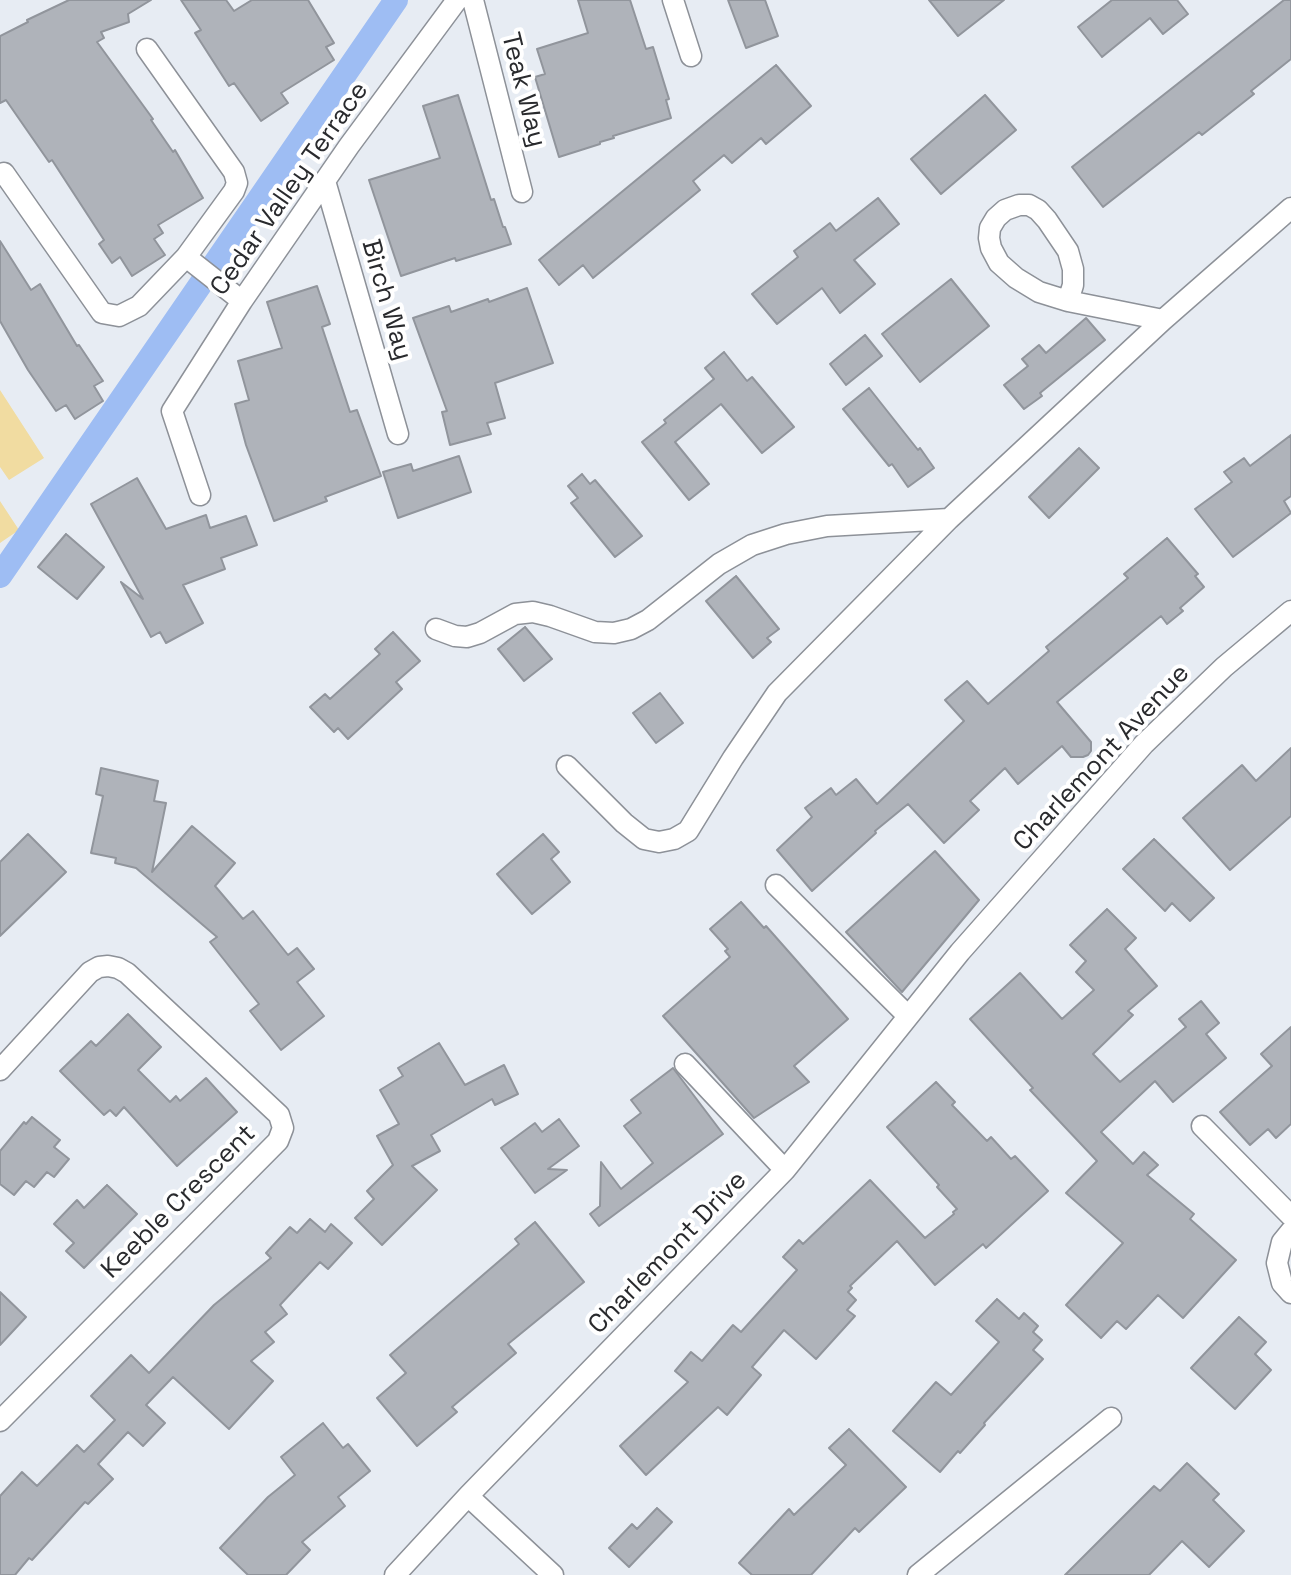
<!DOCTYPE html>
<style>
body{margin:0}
canvas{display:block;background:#e7ecf3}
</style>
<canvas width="1291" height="1575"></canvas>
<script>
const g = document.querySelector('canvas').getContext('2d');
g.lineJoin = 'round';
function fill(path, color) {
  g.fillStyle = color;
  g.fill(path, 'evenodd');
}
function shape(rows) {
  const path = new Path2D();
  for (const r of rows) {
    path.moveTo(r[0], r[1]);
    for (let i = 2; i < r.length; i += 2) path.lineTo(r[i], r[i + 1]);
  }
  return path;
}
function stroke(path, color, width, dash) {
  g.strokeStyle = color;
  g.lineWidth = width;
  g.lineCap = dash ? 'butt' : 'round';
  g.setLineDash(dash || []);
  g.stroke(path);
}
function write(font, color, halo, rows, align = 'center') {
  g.font = font + ' "Space Grotesk",sans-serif';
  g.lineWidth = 8;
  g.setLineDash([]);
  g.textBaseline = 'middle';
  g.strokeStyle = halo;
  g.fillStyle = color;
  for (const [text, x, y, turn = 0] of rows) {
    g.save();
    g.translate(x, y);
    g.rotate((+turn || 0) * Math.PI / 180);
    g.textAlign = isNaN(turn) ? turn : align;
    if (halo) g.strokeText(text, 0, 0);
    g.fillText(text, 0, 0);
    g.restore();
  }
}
fill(shape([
 [0,390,44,458,9,480,0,467],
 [0,501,19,530,0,543]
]), '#f1dca1');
stroke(shape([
 [0,576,396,0]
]), '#9ebdf3', 24);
const building = shape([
 [69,0,151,0,128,14,129,22,101,32,104,38,97,42,153,119,151,120,173,152,175,150,203,198,158,225,163,233,154,239,165,255,132,276,120,257,112,263,99,244,104,240,52,160,49,162,6,100,0,103,0,36,28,22,27,20,69,0],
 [181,0,226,0,234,11,252,0,308,0,334,43,326,47,334,60,281,93,288,103,261,121,234,83,229,86,195,33,201,30,181,0],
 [578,0,630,0,646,49,653,47,669,99,666,100,671,118,613,136,614,138,600,142,600,144,559,157,535,77,545,74,537,49,588,33,578,0],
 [728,0,765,0,778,36,746,48,728,0],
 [929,0,1004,0,958,36,929,0],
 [1112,0,1177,0,1188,14,1163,34,1150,18,1102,57,1078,27,1112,0],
 [1284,0,1291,0,1291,59,1251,91,1254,94,1202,135,1199,132,1103,207,1072,167,1284,0],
 [776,65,811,106,766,144,761,138,732,163,724,155,693,181,700,190,593,278,583,265,559,285,539,260,776,65],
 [458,95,491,200,494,199,503,227,505,227,511,244,456,261,455,258,401,276,369,180,440,158,423,106,458,95],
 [985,95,1016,130,941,194,911,159,985,95],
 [878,198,899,224,854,260,875,284,840,313,822,288,777,324,752,294,798,257,794,251,830,223,836,231,878,198],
 [0,241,31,290,40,284,77,346,79,345,103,381,94,386,103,401,75,419,66,405,56,411,28,370,0,321,0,241],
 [951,279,989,326,920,382,882,334,951,279],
 [317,286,330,324,322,327,350,412,357,410,381,476,325,497,327,501,274,521,246,445,235,404,249,400,238,361,282,348,267,302,317,286],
 [527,288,553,363,495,383,505,418,487,423,491,434,450,445,442,412,447,411,413,318,449,306,451,312,488,299,489,302,527,288],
 [1086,318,1105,340,1040,393,1042,396,1024,409,1004,385,1028,366,1022,359,1039,345,1046,353,1086,318],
 [865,335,882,356,846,385,830,364,865,335],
 [724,352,747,381,752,377,794,427,762,453,721,404,675,442,709,484,689,500,642,442,666,423,664,420,714,379,705,368,724,352],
 [869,388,918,450,920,448,934,468,908,487,892,464,889,466,843,409,869,388],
 [1291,435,1291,496,1284,501,1291,513,1233,557,1195,509,1232,482,1224,472,1244,458,1250,466,1291,435],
 [1079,448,1099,468,1049,518,1029,497,1079,448],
 [459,456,471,492,398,518,383,472,411,464,413,471,459,456],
 [582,474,590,484,595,480,642,536,615,557,571,503,578,498,568,486,582,474],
 [137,478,166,529,206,515,210,528,246,516,257,545,221,558,225,569,183,585,203,623,166,643,160,632,151,637,121,582,143,599,91,504,137,478],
 [66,534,104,567,77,599,38,567,66,534],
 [1167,538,1198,574,1195,576,1204,587,1180,608,1183,611,1167,624,1161,616,1057,702,1091,742,1091,751,1088,755,1083,757,1071,757,1062,746,1018,784,1005,768,970,801,979,810,944,843,908,804,875,831,876,833,812,891,777,850,812,817,805,808,831,788,836,795,856,779,877,804,964,721,945,700,967,681,988,704,1049,651,1046,647,1128,578,1124,574,1167,538],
 [736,576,779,629,767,638,771,642,753,658,706,601,736,576],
 [525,627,552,659,524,681,498,649,525,627],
 [393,632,420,661,396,682,402,689,348,739,338,728,334,732,310,707,325,694,330,699,380,654,375,649,393,632],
 [660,693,683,723,656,743,633,713,660,693],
 [1291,748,1291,816,1230,870,1183,818,1242,765,1256,781,1291,748],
 [101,768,158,781,154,801,166,803,152,872,192,826,235,863,215,886,243,919,253,911,288,955,297,948,314,969,297,982,324,1016,281,1050,250,1011,259,1004,210,942,217,937,136,868,115,863,116,858,91,853,103,796,96,794,101,768],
 [28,834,66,872,0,936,0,862,28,834],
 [543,834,559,852,551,859,570,882,532,914,497,874,543,834],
 [1154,839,1214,898,1190,921,1172,903,1165,911,1123,869,1154,839],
 [935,851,979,900,902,992,846,932,935,851],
 [741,902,764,928,766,926,848,1019,794,1066,809,1082,754,1118,663,1016,730,957,725,951,728,949,710,929,741,902],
 [1107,909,1136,938,1125,949,1157,986,1128,1011,1133,1015,1093,1054,1120,1082,1186,1027,1179,1019,1201,1001,1219,1023,1206,1034,1226,1058,1173,1102,1155,1081,1101,1132,1133,1164,1144,1152,1158,1165,1147,1175,1194,1214,1190,1219,1236,1260,1183,1318,1158,1295,1126,1329,1117,1321,1101,1338,1066,1305,1123,1243,1066,1193,1097,1161,1030,1090,1033,1088,970,1019,1020,973,1062,1019,1094,990,1076,972,1086,961,1070,945,1107,909],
 [128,1014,161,1047,138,1070,170,1102,176,1096,180,1101,206,1078,237,1112,177,1166,124,1107,116,1116,110,1110,104,1115,60,1071,91,1041,96,1046,128,1014],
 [1291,1027,1291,1124,1276,1138,1268,1129,1250,1145,1220,1112,1272,1066,1261,1054,1291,1027],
 [439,1043,465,1085,504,1065,518,1094,495,1105,492,1099,431,1135,440,1151,412,1166,437,1190,382,1245,355,1218,374,1199,367,1191,393,1165,377,1136,399,1124,380,1090,403,1076,398,1068,439,1043],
 [673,1068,723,1134,599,1226,590,1214,600,1206,601,1162,621,1189,653,1163,624,1126,641,1113,631,1100,673,1068],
 [936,1082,955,1102,952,1105,987,1141,991,1137,1011,1159,1015,1156,1048,1191,986,1248,983,1244,935,1285,897,1241,850,1286,852,1288,848,1292,856,1300,847,1310,855,1316,816,1359,784,1330,752,1367,761,1375,727,1415,718,1407,646,1475,620,1446,688,1382,675,1371,691,1352,702,1361,733,1325,741,1332,797,1270,783,1257,799,1240,803,1244,870,1180,925,1238,954,1214,953,1212,957,1209,937,1187,939,1185,887,1127,936,1082],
 [32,1117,60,1140,54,1147,69,1159,54,1177,47,1172,34,1187,26,1181,14,1195,0,1184,0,1151,24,1122,26,1124,32,1117],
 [559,1119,579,1146,548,1169,567,1170,535,1193,501,1148,535,1123,542,1132,559,1119],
 [107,1185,137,1214,84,1268,66,1251,74,1243,54,1224,77,1200,84,1208,107,1185],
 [310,1219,325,1232,331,1224,352,1243,328,1269,320,1262,280,1305,287,1314,265,1332,274,1342,251,1361,273,1381,229,1429,173,1377,146,1405,165,1423,143,1446,128,1432,98,1464,113,1479,88,1504,85,1502,32,1560,29,1558,15,1575,0,1575,0,1496,22,1472,37,1486,77,1445,84,1452,115,1420,91,1396,131,1355,149,1373,214,1305,271,1258,266,1253,290,1227,297,1233,310,1219],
 [535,1222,584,1282,508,1344,516,1353,452,1407,457,1412,417,1446,377,1398,406,1373,390,1355,519,1244,515,1239,535,1222],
 [0,1292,26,1317,0,1345,0,1292],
 [997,1299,1019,1319,1024,1313,1038,1326,1033,1332,1042,1340,1033,1350,1043,1359,984,1423,985,1425,960,1453,958,1451,940,1472,893,1431,936,1382,951,1395,999,1342,976,1321,997,1299],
 [1239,1317,1266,1342,1255,1354,1271,1370,1235,1409,1191,1368,1239,1317],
 [323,1423,343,1448,348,1444,370,1471,338,1497,345,1506,302,1542,310,1550,286,1575,248,1575,220,1548,268,1497,295,1475,281,1457,323,1423],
 [849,1429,906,1487,859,1532,855,1528,811,1575,752,1575,739,1563,789,1509,794,1515,846,1465,829,1448,849,1429],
 [1187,1463,1219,1494,1213,1500,1244,1531,1209,1567,1182,1541,1149,1575,1065,1575,1154,1486,1160,1491,1187,1463],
 [657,1508,672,1522,629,1567,609,1548,632,1524,637,1529,657,1508]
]);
fill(building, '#afb3ba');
stroke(building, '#91959c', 2);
const street = shape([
 [473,0,522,192],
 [673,0,691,56],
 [4,173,102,313,119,316,139,306,186,257,234,191,237,183,234,172,147,49],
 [325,181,398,434],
 [186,257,242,301],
 [1068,301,1073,285,1073,269,1068,251,1047,220,1038,210,1029,205,1019,205,1005,210,996,218,990,228,989,238,991,248,999,263,1016,278,1039,292,1068,301,1163,320],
 [200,495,172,411,242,301,349,146,457,0],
 [436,629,455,636,467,637,480,633,515,614,533,612,550,616,595,632,614,633,631,629,648,620,719,564,752,545,786,534,827,526,949,519],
 [567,766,624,823,644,839,659,842,674,839,688,831,733,758,777,693,949,519,1163,320,1291,208],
 [776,885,908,1016],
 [685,1064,785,1170],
 [0,1070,90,972,99,967,108,966,118,968,127,973,279,1115,283,1128,278,1141,0,1421],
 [1202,1126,1291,1216],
 [1291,1231,1282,1242,1277,1263,1282,1283,1291,1293],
 [468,1496,553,1575],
 [395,1575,468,1496,785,1170,960,952,1144,744,1224,667,1291,611],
 [918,1575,1111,1418]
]);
stroke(street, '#8d9198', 23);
stroke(street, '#fff', 20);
write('26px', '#292a2d', '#fff', [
 ["Teak Way",523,90,76],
 ["Cedar Valley Terrace",290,189,-55],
 ["Birch Way",386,300,74],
 ["Charlemont Avenue",1102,758,-47],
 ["Keeble Crescent",179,1202,-45],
 ["Charlemont Drive",668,1253,-46]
]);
</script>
